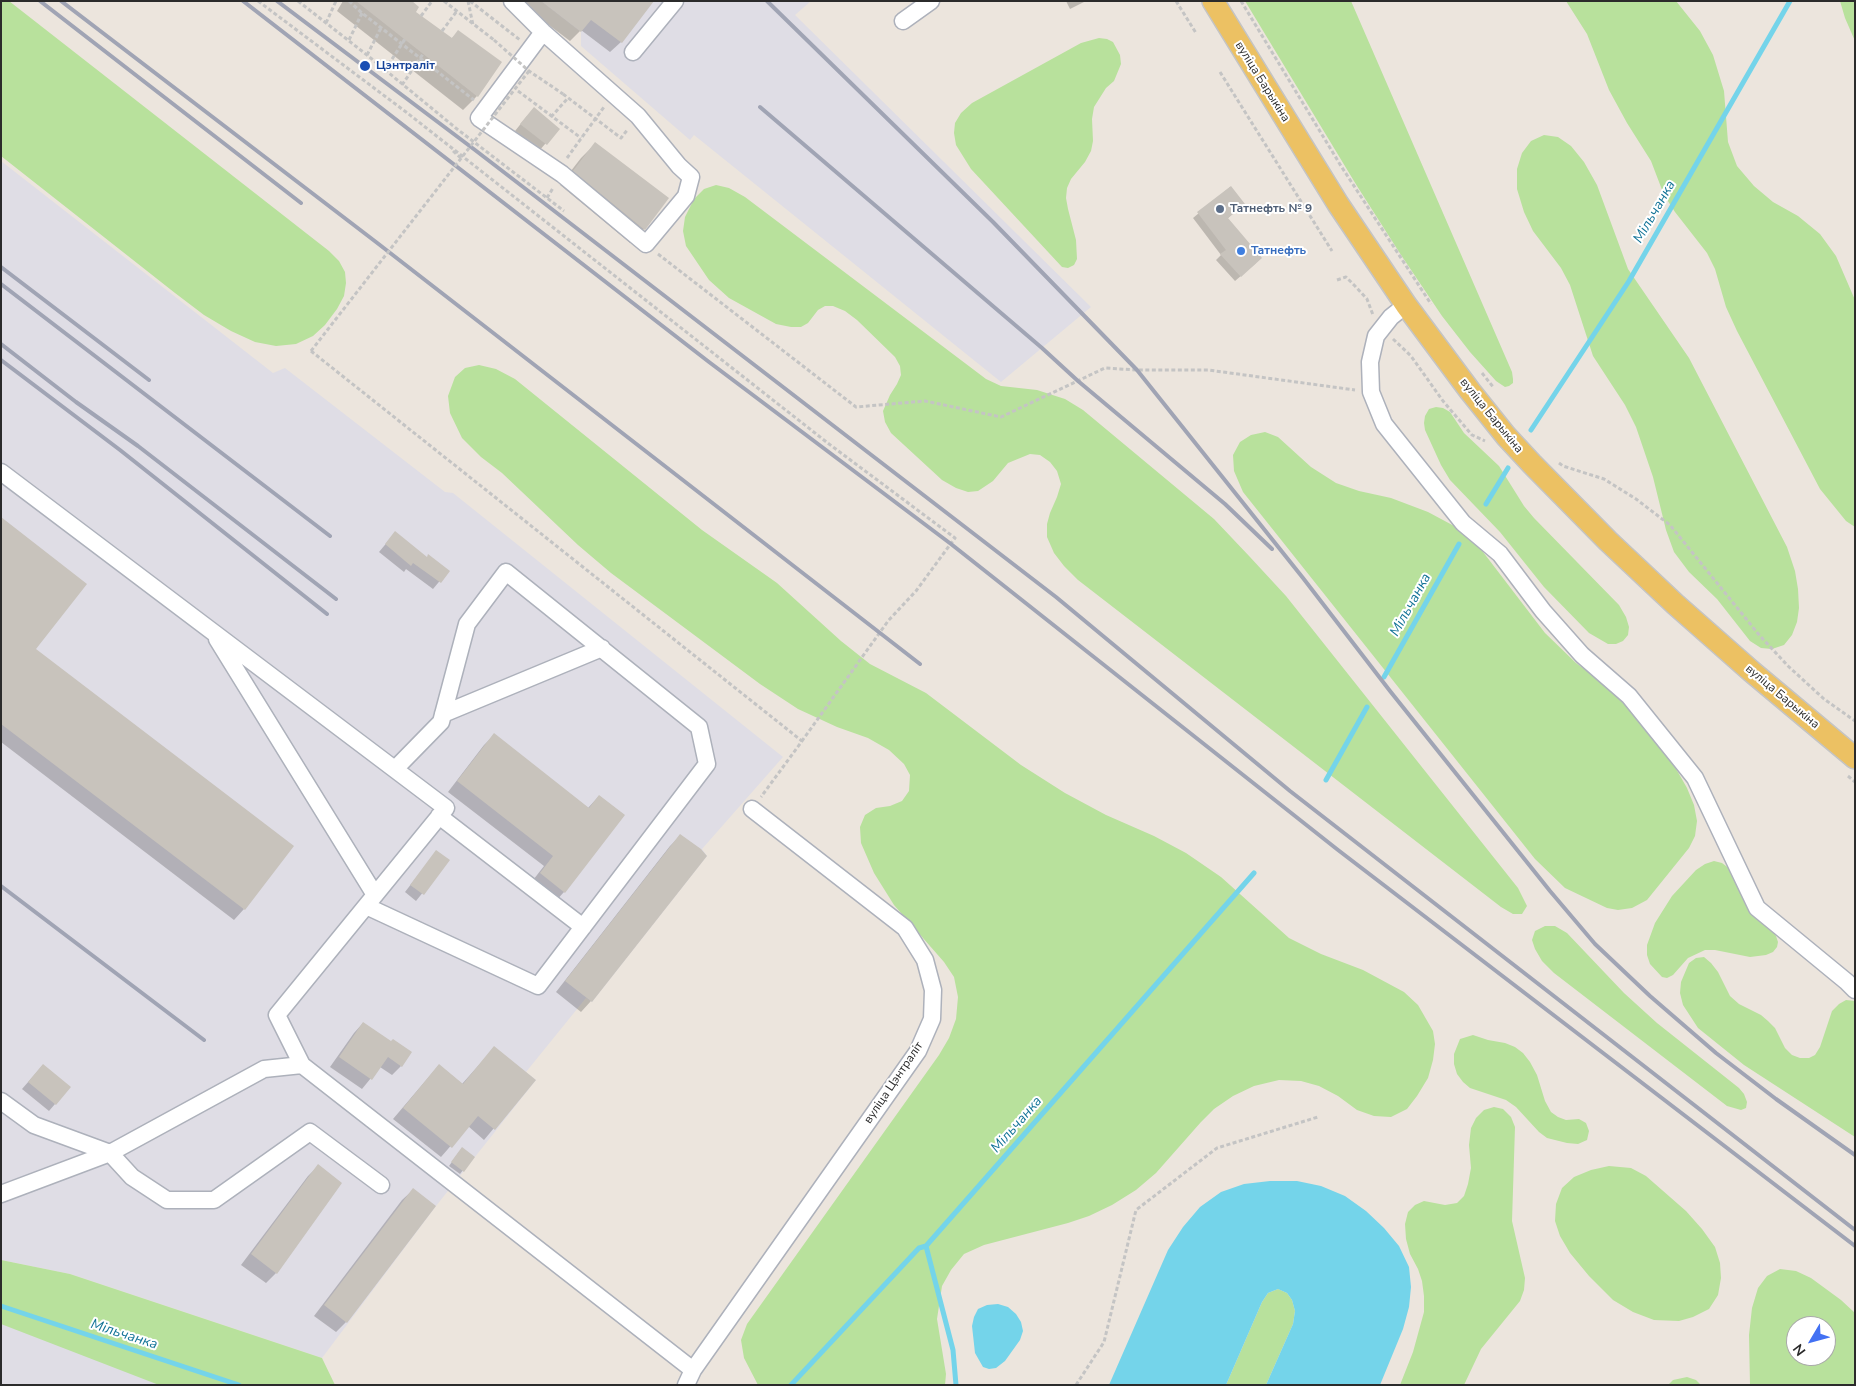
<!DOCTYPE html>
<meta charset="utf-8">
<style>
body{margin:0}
#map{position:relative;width:1856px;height:1386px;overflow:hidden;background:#ece5dd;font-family:"Nunito Sans",sans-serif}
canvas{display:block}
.frame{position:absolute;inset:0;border:2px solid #2b2b2b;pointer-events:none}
.north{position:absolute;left:1786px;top:1316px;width:50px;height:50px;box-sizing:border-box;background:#fff;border:1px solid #aaa;border-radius:50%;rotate:233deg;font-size:14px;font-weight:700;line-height:20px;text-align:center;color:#2b2b2b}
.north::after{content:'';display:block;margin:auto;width:18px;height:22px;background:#4371f3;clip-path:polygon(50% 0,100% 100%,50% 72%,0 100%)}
</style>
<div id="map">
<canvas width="1856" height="1386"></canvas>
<div class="frame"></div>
<div class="north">N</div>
</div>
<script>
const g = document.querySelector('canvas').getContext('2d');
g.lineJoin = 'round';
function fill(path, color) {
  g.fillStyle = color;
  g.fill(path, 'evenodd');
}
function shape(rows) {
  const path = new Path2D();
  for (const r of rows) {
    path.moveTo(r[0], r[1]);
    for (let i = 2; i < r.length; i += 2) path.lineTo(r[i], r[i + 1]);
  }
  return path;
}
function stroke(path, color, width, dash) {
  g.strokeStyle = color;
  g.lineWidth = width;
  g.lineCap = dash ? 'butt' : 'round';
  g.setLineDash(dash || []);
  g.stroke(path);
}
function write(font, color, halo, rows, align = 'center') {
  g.font = font + ' "Nunito Sans",sans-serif';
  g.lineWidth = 4;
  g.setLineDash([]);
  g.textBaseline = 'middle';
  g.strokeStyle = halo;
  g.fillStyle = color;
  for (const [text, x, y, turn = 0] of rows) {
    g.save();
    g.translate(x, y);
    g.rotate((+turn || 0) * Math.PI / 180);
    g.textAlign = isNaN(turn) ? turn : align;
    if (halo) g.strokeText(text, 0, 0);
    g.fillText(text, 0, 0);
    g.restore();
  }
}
fill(shape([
 [541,1,811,1,795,15,1091,307,1001,382,694,135,690,140,581,46,581,32],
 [1,161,273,373,285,368,445,492,453,493,783,757,702,849,707,856,592,1002,586,998,526,1072,536,1080,436,1206,322,1358,70,1274,1,1260],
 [1,1322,166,1385,1,1385]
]), '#dfdde5');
fill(shape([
 [1,1,9,1,329,251,339,261,345,272,346,283,344,296,337,309,325,325,313,336,296,344,276,346,255,342,231,331,204,315,175,293,1,156],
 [1245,1,1351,1,1512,372,1513,379,1513,383,1509,386,1505,387,1496,381,1470,352,1442,316,1401,255,1357,186],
 [1566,1,1676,1,1700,31,1713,55,1724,91,1728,142,1737,166,1754,186,1773,202,1798,216,1820,234,1836,256,1855,300,1855,527,1846,521,1820,489,1737,331,1726,307,1715,269,1707,253,1675,212,1664,195,1651,161,1627,123,1609,90,1587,34],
 [1840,1,1855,1,1855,41,1845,18],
 [1099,38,1107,39,1113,42,1120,55,1121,64,1114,81,1106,88,1094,107,1092,119,1093,141,1091,151,1085,162,1071,179,1067,188,1066,198,1068,209,1076,240,1077,259,1074,265,1068,268,1062,267,971,169,956,145,954,133,955,123,961,113,972,103,1081,43],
 [1544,135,1558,137,1571,146,1584,162,1597,185,1628,269,1689,358,1787,547,1795,571,1798,589,1799,608,1797,622,1792,635,1784,645,1772,649,1761,648,1750,641,1717,599,1689,572,1674,552,1666,530,1653,477,1636,427,1625,405,1593,356,1570,285,1561,268,1533,231,1524,212,1517,189,1517,169,1522,153,1531,141],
 [716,185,729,188,745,197,986,379,1001,386,1037,390,1065,399,1083,410,1214,519,1250,557,1286,596,1518,888,1527,906,1522,914,1513,914,1501,907,1078,580,1064,566,1054,553,1047,537,1047,524,1050,513,1057,497,1061,484,1057,471,1050,462,1040,455,1030,454,1008,463,993,481,978,491,968,492,956,488,942,480,891,433,885,422,883,411,890,395,897,384,901,375,900,366,895,357,857,320,845,311,833,306,825,306,818,310,808,323,801,327,791,327,776,324,729,298,709,280,686,246,683,231,685,217,694,199,704,189],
 [479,365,496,369,515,379,702,530,777,583,841,641,870,664,926,693,1021,765,1065,793,1106,815,1154,836,1186,853,1221,877,1289,938,1321,954,1363,970,1404,992,1418,1005,1433,1031,1435,1044,1433,1060,1428,1078,1417,1096,1407,1109,1391,1117,1374,1116,1357,1110,1338,1096,1319,1086,1301,1081,1279,1080,1254,1086,1233,1096,1214,1109,1201,1122,1156,1173,1136,1190,1112,1205,1089,1216,1068,1223,984,1245,964,1254,951,1270,942,1286,937,1319,946,1374,945,1385,758,1385,744,1358,741,1340,747,1324,939,1055,949,1038,956,1019,958,997,954,977,944,962,894,905,874,873,861,843,860,827,865,815,876,808,890,806,902,801,909,791,910,775,904,764,889,750,868,738,837,727,798,709,760,684,611,573,578,545,502,473,481,457,462,438,450,413,448,396,455,377,465,368],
 [1436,407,1443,408,1450,412,1464,433,1499,466,1524,506,1534,518,1619,605,1626,617,1629,627,1628,635,1623,641,1616,644,1608,644,1589,633,1544,587,1500,532,1450,480,1441,465,1425,430,1424,423,1425,416,1429,409],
 [1265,432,1278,437,1311,467,1336,483,1359,491,1391,498,1428,512,1456,527,1480,548,1545,633,1576,663,1618,694,1671,760,1687,788,1694,805,1697,821,1695,836,1689,848,1647,900,1632,908,1618,910,1607,908,1565,888,1535,859,1243,492,1234,471,1233,455,1240,442,1251,435],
 [1714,861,1722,863,1730,869,1776,936,1778,942,1777,947,1773,952,1766,955,1750,957,1715,950,1705,950,1688,958,1673,975,1667,978,1662,977,1650,964,1647,955,1647,945,1655,923,1672,896,1696,870,1705,864],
 [1545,926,1555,926,1567,933,1624,993,1657,1023,1739,1088,1744,1094,1747,1102,1746,1108,1741,1110,1727,1106,1554,973,1542,961,1535,949,1532,940,1535,931],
 [1704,957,1711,963,1718,972,1730,996,1739,1004,1761,1015,1768,1021,1775,1028,1785,1048,1792,1055,1800,1058,1809,1058,1815,1055,1820,1047,1832,1011,1839,1004,1846,1000,1855,1001,1855,1137,1744,1065,1698,1028,1683,1005,1680,993,1681,982,1689,963,1696,958],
 [1473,1035,1488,1040,1505,1043,1515,1047,1523,1053,1530,1062,1537,1075,1545,1101,1551,1112,1558,1117,1566,1120,1579,1119,1586,1123,1589,1131,1587,1140,1578,1144,1567,1143,1547,1138,1539,1132,1516,1107,1506,1100,1470,1088,1463,1082,1457,1074,1454,1064,1454,1054,1460,1039],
 [1494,1107,1503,1109,1511,1117,1515,1127,1512,1221,1525,1278,1524,1290,1520,1301,1481,1349,1464,1385,1400,1385,1413,1352,1424,1312,1424,1296,1422,1281,1418,1269,1410,1254,1406,1239,1405,1224,1408,1212,1415,1205,1424,1201,1445,1205,1457,1203,1464,1196,1468,1184,1471,1168,1469,1145,1471,1128,1476,1118,1484,1110],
 [1609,1166,1631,1168,1646,1176,1686,1211,1702,1229,1715,1247,1720,1263,1721,1278,1718,1295,1709,1309,1693,1317,1679,1321,1654,1320,1633,1312,1613,1300,1589,1276,1570,1253,1560,1236,1555,1221,1556,1204,1562,1188,1574,1177,1591,1170],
 [1,1260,70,1274,322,1358,335,1385,159,1385,1,1324],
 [1780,1269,1796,1271,1811,1278,1841,1300,1855,1313,1855,1385,1750,1385,1749,1335,1752,1308,1758,1288,1767,1276],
 [1796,1326,1826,1326,1826,1356,1796,1356],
 [1278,1289,1287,1293,1292,1300,1295,1311,1293,1324,1266,1385,1226,1385,1262,1302,1268,1293],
 [1687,1377,1696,1380,1701,1385,1668,1385,1673,1380]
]), '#b8e19c');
fill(shape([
 [1270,1181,1297,1181,1321,1186,1345,1196,1366,1211,1384,1228,1399,1246,1409,1267,1411,1287,1409,1307,1403,1329,1380,1385,1266,1385,1293,1324,1295,1311,1292,1300,1287,1293,1278,1289,1268,1293,1262,1302,1226,1385,1109,1385,1168,1250,1183,1227,1200,1207,1221,1192,1244,1184],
 [998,1304,1008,1307,1016,1314,1021,1322,1023,1331,1020,1340,1005,1361,996,1368,989,1369,983,1367,975,1353,972,1326,974,1317,978,1309,987,1305]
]), '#74d4ea');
fill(shape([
 [343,1,410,1,415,13,451,39,458,32,477,96,463,110,337,11],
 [517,1,642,1,649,6,621,42,610,52,581,30,570,41],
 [1066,1,1086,1,1070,9],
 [527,116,558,129,539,151,515,131],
 [595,144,668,198,644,229,630,243,560,185,581,158],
 [1230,187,1244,204,1227,219,1256,263,1235,281,1216,260,1221,255,1193,218],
 [1,518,35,649,244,909,234,920,1,742],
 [389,540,426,558,448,571,433,589,406,569,404,572,379,552],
 [494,735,588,808,599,796,624,815,564,892,554,903,530,884,544,866,448,792,484,745],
 [680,836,591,1001,581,1012,556,992,670,846],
 [436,852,448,861,416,901,405,892],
 [363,1023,401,1066,392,1075,380,1067,362,1089,330,1067,354,1033],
 [494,1048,534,1080,484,1140,468,1126,441,1157,393,1119,439,1065,462,1084],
 [43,1065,55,1104,49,1111,22,1089],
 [459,1152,473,1157,460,1174,449,1166],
 [318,1166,276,1273,266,1283,241,1265,308,1176],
 [413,1190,346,1322,336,1332,314,1316,402,1200]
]), '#0003');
stroke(shape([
 [1531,430,1629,281,1790,1],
 [1486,504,1508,468],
 [1384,677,1459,544],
 [1326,780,1367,707],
 [926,1246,953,1350,956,1385],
 [1,1306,239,1385],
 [791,1385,919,1248,926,1246,1254,873]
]), '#74d4ea', 5);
fill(shape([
 [356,1,412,1,419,7,416,12,452,38,458,30,502,62,478,97],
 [541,1,654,1,622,43,591,20,581,32],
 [534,107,560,129,547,145,520,124],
 [595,142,669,198,645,230,573,171],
 [1231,186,1245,204,1228,218,1262,258,1241,277,1220,254,1226,250,1197,212],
 [1,517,87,584,36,649,294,846,245,910,1,724],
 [395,531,427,557,428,554,450,571,441,583,413,563,411,566,385,544],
 [494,733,589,808,599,795,625,815,565,893,540,873,553,856,457,781],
 [680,834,701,849,707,856,592,1002,565,981],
 [436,850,450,860,424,895,410,885],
 [363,1022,391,1041,393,1039,412,1052,402,1067,388,1057,372,1080,339,1057],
 [494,1046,536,1080,495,1130,478,1116,452,1148,403,1108,439,1064,463,1084],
 [43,1064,71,1087,56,1105,28,1082],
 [462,1147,475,1157,464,1172,451,1162],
 [318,1164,342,1183,277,1274,251,1254],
 [413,1188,436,1206,347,1323,324,1305]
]), '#c8c3bc');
const minor = shape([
 [512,1,543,32,638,116,679,166,691,177,686,196,646,244,562,174,479,118,543,32],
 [903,21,931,1],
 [633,52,675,1],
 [1406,305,1391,317,1376,336,1370,362,1371,392,1384,424,1463,523,1500,554,1543,611,1582,655,1629,696,1695,778,1757,908,1847,982,1855,990],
 [1,472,446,808,277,1015,302,1065],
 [217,639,375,895],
 [443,714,602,648],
 [439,816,583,927],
 [366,906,538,986,707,764,699,727,506,572,467,624,441,722,395,769],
 [1,1101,34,1125,110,1153,264,1069,302,1065,693,1370],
 [1,1194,110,1153,132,1177,167,1200,214,1200,310,1132,381,1185],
 [686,1385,693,1370,918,1051,932,1019,933,990,925,960,905,928,752,809]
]);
const major = shape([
 [1213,1,1338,204,1406,305,1470,391,1506,436,1532,464,1608,541,1675,604,1751,671,1855,758]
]);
stroke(minor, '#adb1bb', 19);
stroke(major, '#c4c4c4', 24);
stroke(shape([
 [258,1,406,112,829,444,955,538,916,591,888,621,802,741],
 [298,1,367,55,457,129,564,211],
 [349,1,362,13,474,100],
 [444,1,494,40],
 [468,1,473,25],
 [470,1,520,40],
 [1176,1,1196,33],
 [1241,1,1341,166,1431,304],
 [421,16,432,1],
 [326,23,336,1],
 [442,31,457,11],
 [349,40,362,13],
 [367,55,381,28],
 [385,70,405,39],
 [1220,72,1332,251],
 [402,85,423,54],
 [518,91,581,138],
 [563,94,621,138,628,129],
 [551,117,568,98],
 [453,151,462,159],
 [567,158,604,107],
 [547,198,553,188],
 [658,254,856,407,925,401,1001,417,1105,368,1137,370,1208,370,1355,390],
 [1337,280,1346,277,1355,286,1367,299,1373,315],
 [1393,339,1411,356,1443,401,1472,435,1485,441],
 [311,351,802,741,761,797],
 [1482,373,1494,388],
 [1559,463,1563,466,1604,479,1636,499,1670,525,1760,636,1788,666,1824,699,1855,721],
 [1848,776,1855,782],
 [1076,1385,1104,1342,1136,1210,1217,1148,1318,1117]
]), '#c4c4c4', 3, [4, 2.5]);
stroke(minor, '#fff', 16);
stroke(major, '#ecc163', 21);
stroke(shape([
 [40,1,301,203],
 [61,1,376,242,920,664],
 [243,1,709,362,951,544,1338,850,1855,1246],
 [277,1,475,150,1056,597,1290,791,1855,1230],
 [767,1,993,222,1137,370,1303,578,1390,691,1550,891,1595,944,1650,996,1716,1053,1776,1099,1855,1155],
 [760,107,1042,348,1078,381,1225,504,1272,549],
 [1,267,149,380],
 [1,284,330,536],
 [1,344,76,402,138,446,336,599],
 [1,360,120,450,327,614],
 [1,886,204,1040]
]), '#a0a4b4', 4);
stroke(shape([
 [494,40,529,71,563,94],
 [311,351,529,71]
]), '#c4c4c4', 3, [4, 2.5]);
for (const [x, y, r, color] of [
 [365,66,6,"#1a4fb4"],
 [1220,209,5,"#5c6f8a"],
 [1241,251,5,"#3f7fe0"]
]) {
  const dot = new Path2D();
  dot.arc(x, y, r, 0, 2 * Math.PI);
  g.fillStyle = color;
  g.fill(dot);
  stroke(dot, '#fff', 2);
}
write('bold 12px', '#164399', '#fff', [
 ["Цэнтраліт",376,66]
], 'left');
write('12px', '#2b2b2b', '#fff', [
 ["вуліца Барыкіна",1262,82,58],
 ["вуліца Барыкіна",1491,416,51],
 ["вуліца Барыкіна",1782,697,40],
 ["вуліца Цэнтраліт",894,1083,-56]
]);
write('bold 12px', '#4e5e75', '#fff', [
 ["Татнефть № 9",1230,209]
], 'left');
write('bold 12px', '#366cbe', '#fff', [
 ["Татнефть",1251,251]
], 'left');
write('italic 14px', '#127397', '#fff', [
 ["Мільчанка",1655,212,-60],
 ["Мільчанка",1411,605,-61],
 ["Мільчанка",1017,1125,-49],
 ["Мільчанка",124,1335,18]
]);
</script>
